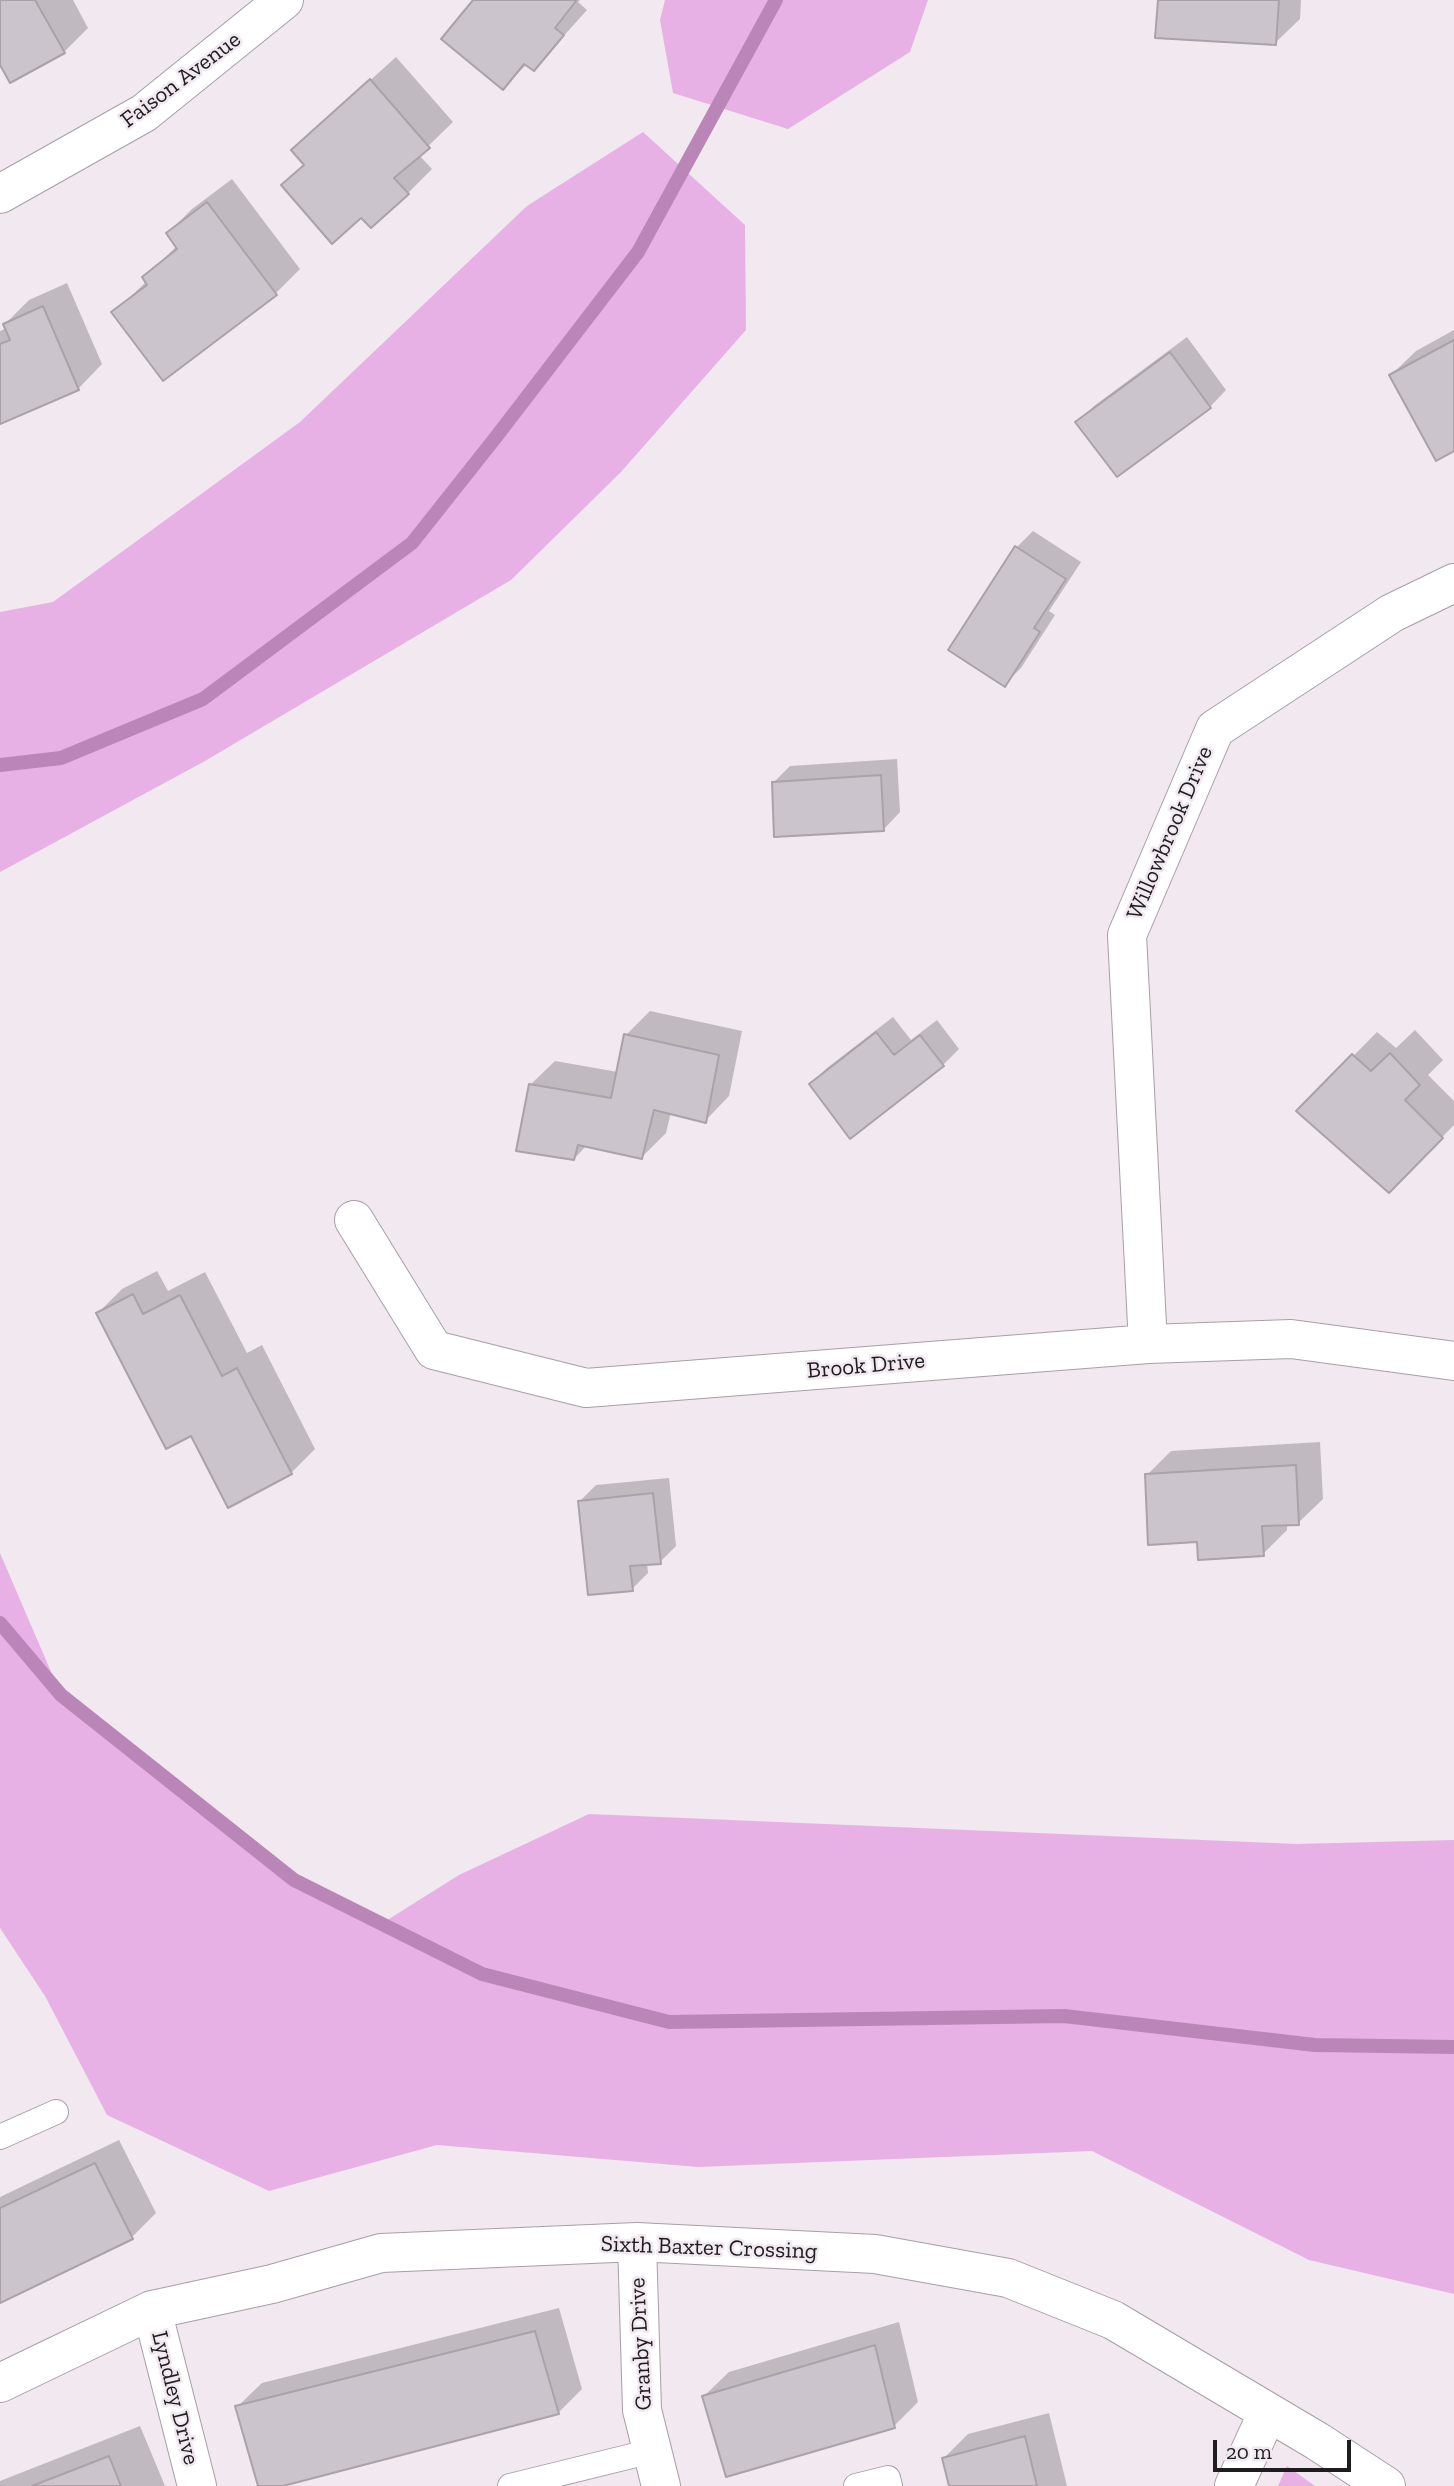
<!DOCTYPE html>
<style>
body{margin:0}
#map{position:relative;width:1454px;height:2486px;overflow:hidden;background:#f1e8f0;font-family:"Zilla Slab",serif}
canvas{display:block}
.scale{position:absolute;left:1213px;top:2440px;width:138px;height:32px;box-sizing:border-box;border:4px solid #1f1c1f;border-top:0;padding-left:9px;font-size:21px;line-height:24px;white-space:nowrap;color:#1f1c1f;-webkit-text-stroke:5px #f1e8f0;paint-order:stroke}
</style>
<div id="map">
<canvas width="1454" height="2486"></canvas>
<div class="scale">20 m</div>
</div>
<script>
const g = document.querySelector('canvas').getContext('2d');
g.lineJoin = 'round';
function fill(path, color) {
  g.fillStyle = color;
  g.fill(path, 'evenodd');
}
function shape(rows) {
  const path = new Path2D();
  for (const r of rows) {
    path.moveTo(r[0], r[1]);
    for (let i = 2; i < r.length; i += 2) path.lineTo(r[i], r[i + 1]);
  }
  return path;
}
function stroke(path, color, width, dash) {
  g.strokeStyle = color;
  g.lineWidth = width;
  g.lineCap = dash ? 'butt' : 'round';
  g.setLineDash(dash || []);
  g.stroke(path);
}
function write(font, color, halo, rows, align = 'center') {
  g.font = font + ' "Zilla Slab",serif';
  g.lineWidth = 5;
  g.setLineDash([]);
  g.textBaseline = 'middle';
  g.strokeStyle = halo;
  g.fillStyle = color;
  for (const [text, x, y, turn = 0] of rows) {
    g.save();
    g.translate(x, y);
    g.rotate((+turn || 0) * Math.PI / 180);
    g.textAlign = isNaN(turn) ? turn : align;
    if (halo) g.strokeText(text, 0, 0);
    g.fillText(text, 0, 0);
    g.restore();
  }
}
fill(shape([
 [665,0,928,0,910,52,788,129,673,93,660,20],
 [643,132,745,225,746,330,621,472,511,580,205,761,0,872,0,612,53,602,300,422,527,206],
 [0,1553,61,1695,294,1880,381,1924,459,1875,589,1814,1297,1844,1454,1840,1454,2294,1309,2260,1092,2151,698,2167,437,2145,269,2191,107,2115,45,1996,0,1928],
 [1287,2466,1315,2486,1278,2486]
]), '#e7b1e5');
fill(shape([
 [0,0,73,0,88,28,64,52,0,62],
 [475,0,580,0,578,2,587,10,534,69,527,64,503,88],
 [1159,0,1301,0,1300,19,1275,43],
 [396,57,453,122,419,155,432,169,408,193,361,216,283,185,305,163,293,150],
 [232,179,300,269,276,293,114,312,147,281,144,277,177,246,168,233,192,209],
 [67,283,102,364,78,389,0,422,0,331,7,328,5,324,29,300],
 [1454,330,1454,449,1391,375,1416,351],
 [1187,337,1226,390,1210,407,1118,475,1078,422,1094,406],
 [1033,531,1081,562,1049,611,1055,615,1021,668,1005,684,1017,547],
 [897,759,900,812,884,829,774,782,790,766],
 [650,1011,742,1031,729,1096,705,1121,671,1112,666,1133,642,1157,587,1145,574,1159,530,1085,555,1061,618,1072,626,1035],
 [893,1017,911,1040,937,1020,959,1049,943,1065,811,1084,827,1068],
 [1415,1030,1443,1060,1428,1075,1454,1101,1454,1125,1389,1191,1299,1111,1377,1032,1396,1048],
 [157,1271,168,1291,205,1272,247,1353,262,1345,315,1449,291,1473,191,1433,98,1313,122,1289],
 [1320,1442,1323,1499,1298,1523,1287,1524,1287,1530,1263,1554,1199,1540,1147,1475,1171,1451],
 [669,1478,676,1546,660,1562,647,1563,648,1573,632,1589,580,1501,596,1485],
 [119,2140,156,2213,132,2237,0,2301,0,2197],
 [559,2308,582,2389,558,2413,276,2486,260,2486,237,2407,262,2383],
 [899,2322,918,2402,894,2426,704,2396,729,2372],
 [1049,2413,1067,2486,951,2486,944,2458,968,2434],
 [140,2426,165,2486,0,2486,0,2481]
]), '#0003');
stroke(shape([
 [0,765,61,758,203,699,412,543,496,437,638,252,776,0],
 [0,1623,61,1695,294,1880,482,1974,669,2022,1064,2016,1315,2045,1454,2047]
]), '#ba86b8', 14);
const building = shape([
 [0,0,35,0,65,53,10,83,0,65,0,0],
 [473,0,575,0,576,1,555,28,564,35,534,71,524,64,503,90,441,39,473,0],
 [1158,0,1279,0,1276,45,1155,38,1158,0],
 [370,79,430,148,394,178,409,194,371,228,361,218,332,244,281,185,304,165,291,150,370,79],
 [207,202,277,295,163,381,111,312,147,285,142,277,177,249,166,233,207,202],
 [43,306,79,390,0,424,0,344,10,340,3,324,43,306],
 [1454,340,1454,451,1436,461,1389,375,1454,340],
 [1170,352,1211,408,1117,477,1075,422,1170,352],
 [1015,546,1066,579,1034,628,1040,632,1005,687,948,650,1015,546],
 [881,775,884,831,774,837,772,782,881,775],
 [876,1032,894,1055,920,1035,944,1066,850,1139,809,1084,876,1032],
 [624,1034,719,1055,706,1123,654,1110,642,1159,578,1145,574,1160,516,1151,529,1084,611,1098,624,1034],
 [1390,1053,1420,1085,1405,1100,1443,1138,1389,1193,1296,1111,1352,1054,1371,1071,1390,1053],
 [133,1294,143,1314,180,1295,222,1376,237,1368,292,1474,228,1508,191,1436,166,1449,96,1313,133,1294],
 [1296,1465,1299,1525,1262,1526,1264,1556,1198,1560,1197,1542,1148,1545,1145,1474,1296,1465],
 [653,1493,661,1564,630,1566,633,1591,588,1595,578,1501,653,1493],
 [95,2163,133,2239,0,2303,0,2208,95,2163],
 [535,2331,559,2414,283,2486,258,2486,235,2406,535,2331],
 [875,2345,895,2428,726,2477,702,2396,875,2345],
 [1025,2436,1037,2486,949,2486,942,2458,1025,2436],
 [109,2456,121,2486,32,2486,109,2456]
]);
fill(building, '#ccc4cc');
stroke(building, '#aaa1a9', 2);
const service = shape([
 [0,2137,56,2112],
 [510,2486,652,2451],
 [856,2486,888,2478,890,2486]
]);
const minor = shape([
 [0,194,144,113,284,0],
 [354,1220,434,1350,586,1388,1148,1344,1291,1339,1454,1361],
 [1148,1344,1127,935,1215,729,1392,613,1454,583],
 [637,2242,642,2410,661,2486],
 [152,2310,197,2486],
 [0,2383,152,2310,272,2284,381,2253,637,2242,875,2254,1008,2278,1113,2320,1317,2441,1386,2486],
 [1234,2486,1268,2412]
]);
stroke(service, '#a79fa7', 26);
stroke(minor, '#a79fa7', 40);
stroke(service, '#fff', 24);
stroke(minor, '#fff', 38);
write('23px', '#1f1c1f', '#f1e8f0', [
 ["Faison Avenue",181,80,-37],
 ["Willowbrook Drive",1170,833,-67],
 ["Brook Drive",866,1366,-5],
 ["Sixth Baxter Crossing",709,2248,2],
 ["Granby Drive",641,2344,-93],
 ["Lyndley Drive",175,2398,76]
]);
</script>
